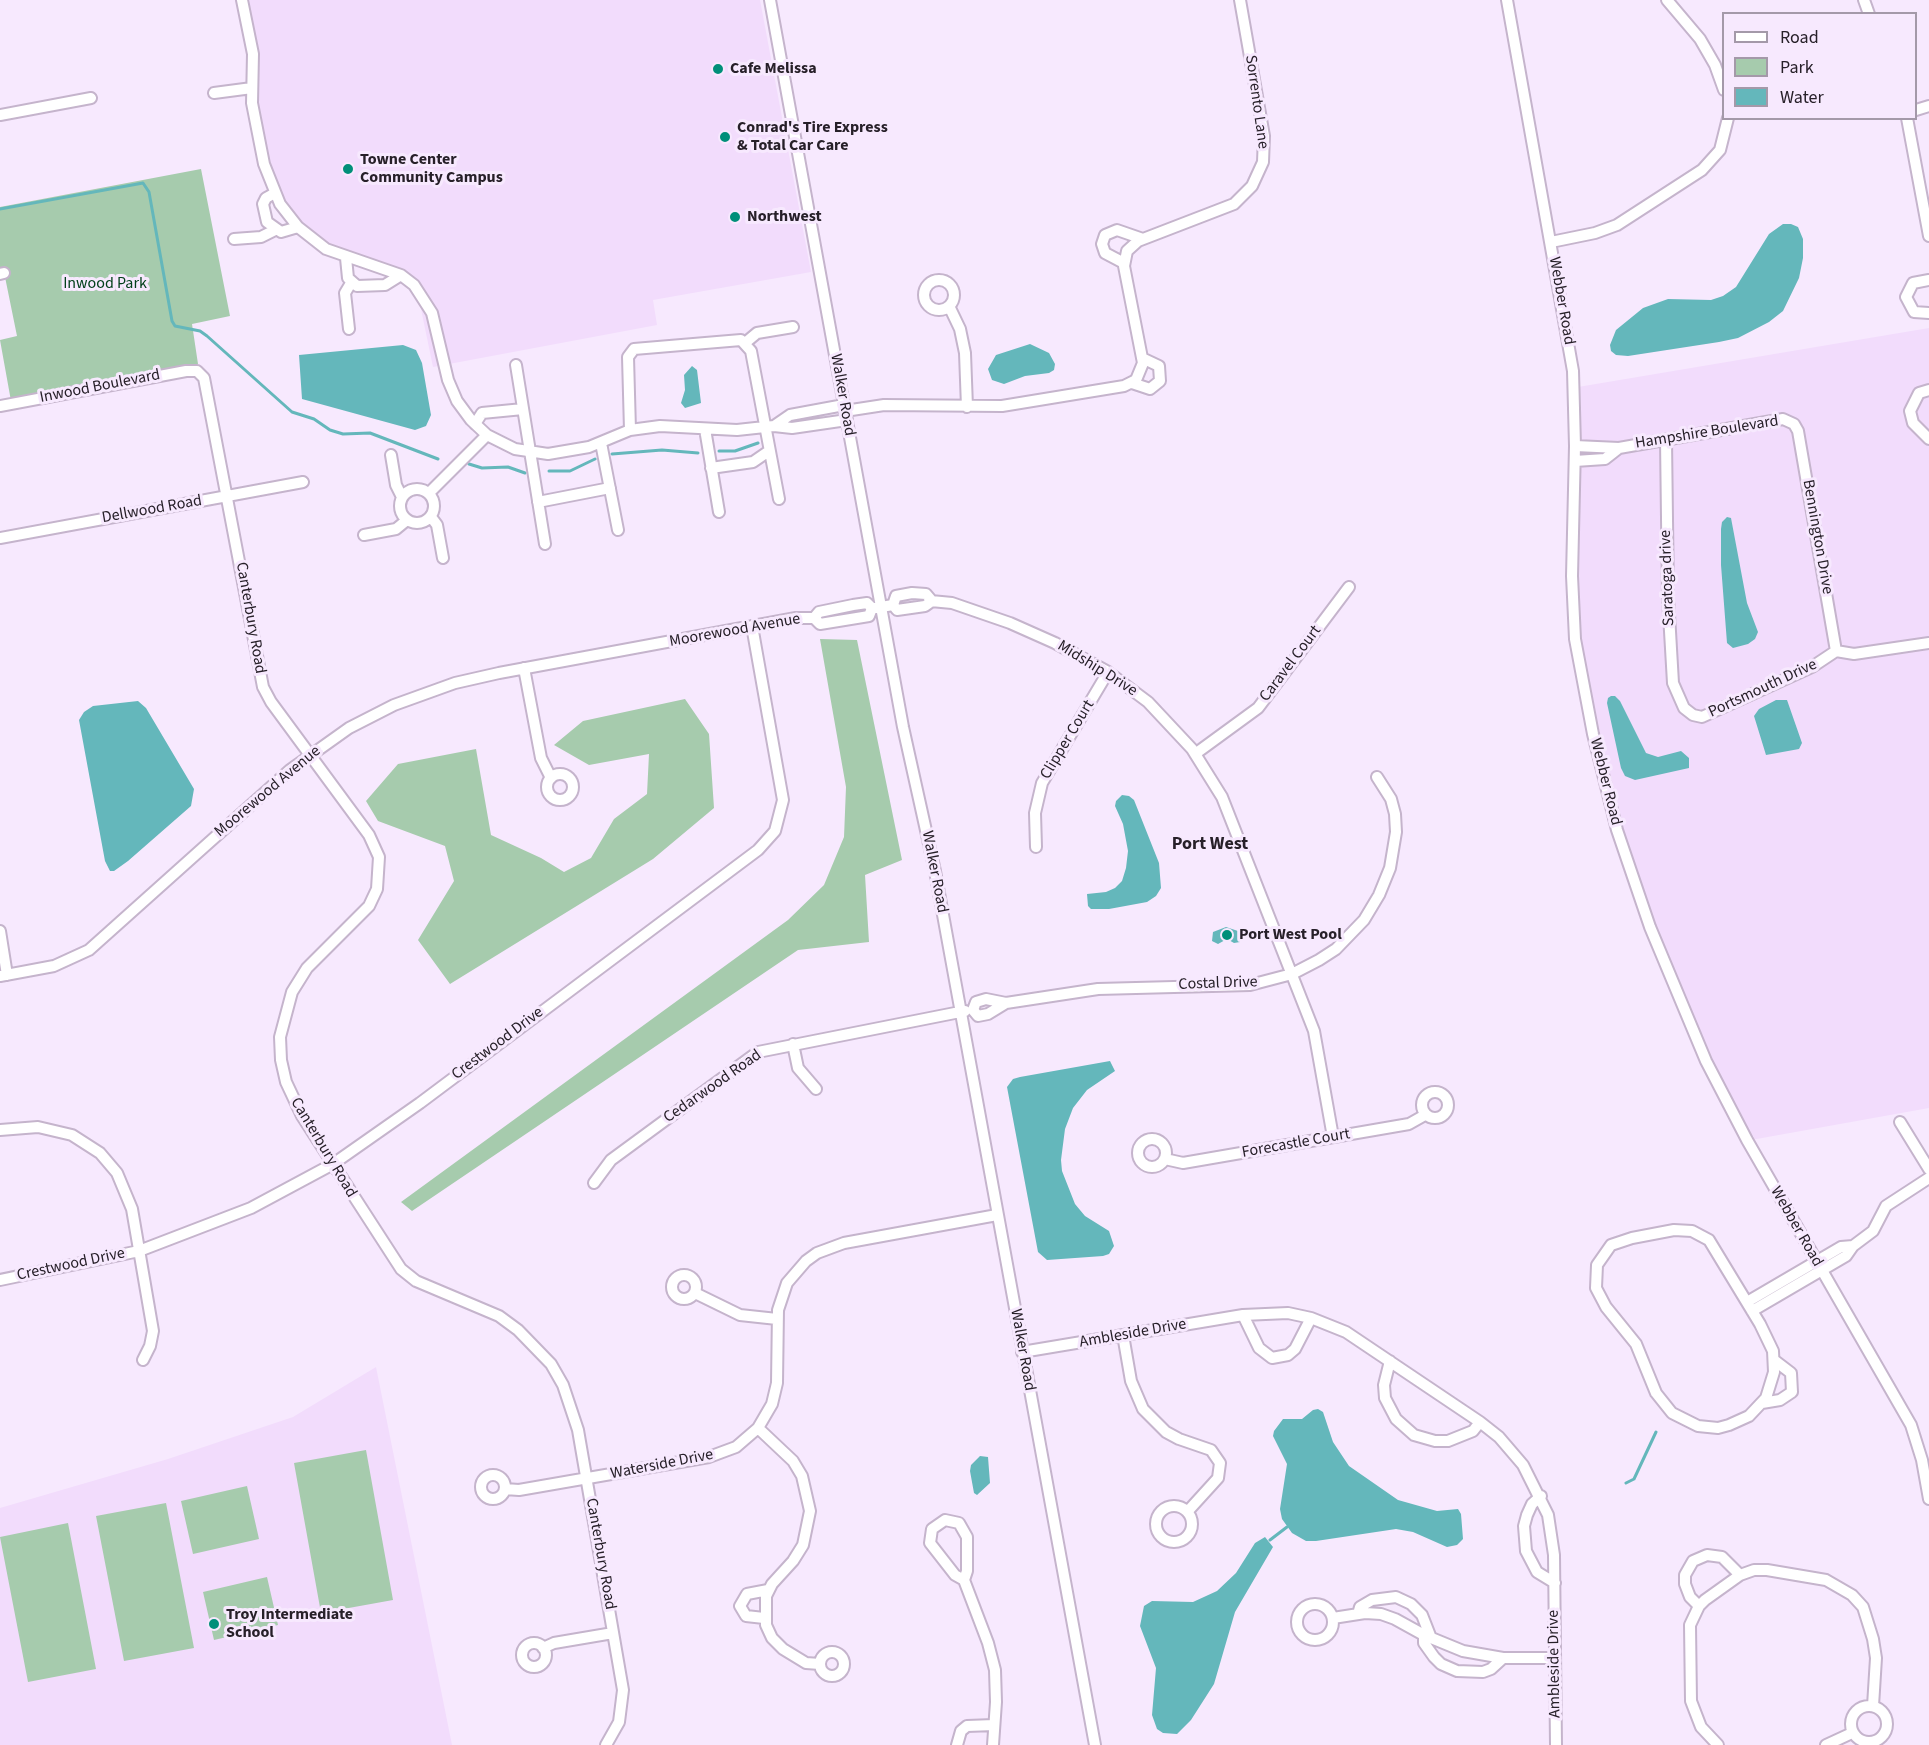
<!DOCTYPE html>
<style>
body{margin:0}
#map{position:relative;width:1929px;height:1745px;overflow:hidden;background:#f7e9fe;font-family:"Source Sans 3",sans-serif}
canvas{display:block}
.legend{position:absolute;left:1722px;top:12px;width:195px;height:108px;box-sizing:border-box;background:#f7e9fe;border:2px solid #a499a9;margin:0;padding:8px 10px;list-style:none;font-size:18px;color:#272029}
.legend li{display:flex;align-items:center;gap:12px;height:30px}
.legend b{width:30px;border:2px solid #a499a9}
</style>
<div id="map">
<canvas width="1929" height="1745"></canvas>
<ul class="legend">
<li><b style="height:8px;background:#fff"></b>Road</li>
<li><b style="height:16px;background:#a6cbad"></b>Park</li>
<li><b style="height:16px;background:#64b7bb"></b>Water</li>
</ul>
</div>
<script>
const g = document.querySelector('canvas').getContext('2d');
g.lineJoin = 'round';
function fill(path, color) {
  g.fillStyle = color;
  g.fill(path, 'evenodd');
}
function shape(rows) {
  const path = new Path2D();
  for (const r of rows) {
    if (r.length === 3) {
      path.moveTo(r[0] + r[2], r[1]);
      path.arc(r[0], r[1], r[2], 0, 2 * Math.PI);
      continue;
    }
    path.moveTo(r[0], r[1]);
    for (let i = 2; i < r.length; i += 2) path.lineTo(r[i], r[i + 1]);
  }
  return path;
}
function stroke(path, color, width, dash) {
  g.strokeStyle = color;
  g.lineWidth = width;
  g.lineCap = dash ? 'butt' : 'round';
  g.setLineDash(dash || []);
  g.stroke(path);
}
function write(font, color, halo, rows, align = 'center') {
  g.font = font + ' "Source Sans 3",sans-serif';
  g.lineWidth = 6;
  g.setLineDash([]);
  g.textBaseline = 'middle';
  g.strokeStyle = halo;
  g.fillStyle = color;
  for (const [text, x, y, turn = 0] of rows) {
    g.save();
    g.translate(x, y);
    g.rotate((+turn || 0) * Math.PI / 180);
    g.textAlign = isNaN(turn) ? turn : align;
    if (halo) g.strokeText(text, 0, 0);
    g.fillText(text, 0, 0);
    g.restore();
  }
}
fill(shape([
 [246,0,760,0,811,272,653,300,657,325,433,367,415,280,389,264,337,250,312,236,284,203,271,176,256,99,257,53],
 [1929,328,1929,1108,1751,1140,1737,1116,1679,990,1626,848,1595,729,1577,620,1578,387],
 [376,1367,452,1745,0,1745,0,1508,168,1459,293,1417]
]), '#f2dcfc');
fill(shape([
 [201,169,230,316,192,324,198,364,11,401,0,340,17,336,5,277,0,278,0,207],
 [820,639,857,640,902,860,865,875,869,942,798,950,412,1211,401,1202,788,920,824,885,844,837,846,787],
 [685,699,709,734,714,808,653,859,450,984,418,940,454,881,445,846,378,821,366,801,398,764,476,749,491,835,541,858,564,872,591,858,614,819,647,794,649,754,589,765,554,745,583,721],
 [366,1450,393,1600,321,1613,294,1463],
 [247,1486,259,1539,193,1554,181,1501],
 [166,1503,194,1648,124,1661,96,1516],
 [68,1523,96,1669,28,1682,0,1537],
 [267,1577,278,1625,214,1640,203,1592]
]), '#a6cbad');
fill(shape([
 [1783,224,1791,224,1798,227,1803,239,1803,258,1799,278,1783,311,1769,322,1738,338,1719,342,1628,356,1616,355,1611,351,1610,345,1616,330,1643,308,1668,299,1711,300,1723,296,1736,287,1769,234],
 [1030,344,1049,353,1055,364,1054,370,1049,373,1025,376,1004,384,992,380,988,369,996,355],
 [403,345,416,350,422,363,431,415,426,426,415,430,302,399,299,355],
 [692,366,697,370,701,403,685,408,681,403,685,390,684,375],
 [1727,517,1731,518,1747,603,1758,632,1755,639,1748,644,1733,648,1727,643,1721,565,1721,529,1722,522],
 [1611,696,1615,696,1620,701,1646,753,1658,757,1681,751,1689,758,1689,768,1635,780,1625,776,1621,768,1607,703,1608,698],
 [1776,700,1787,700,1802,743,1799,749,1766,755,1754,716,1759,709],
 [138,701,146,708,194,789,191,806,128,861,114,871,110,871,105,861,79,720,84,712,93,706],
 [1122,795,1129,796,1134,800,1159,863,1161,888,1156,896,1147,902,1109,909,1091,909,1088,906,1087,894,1106,892,1115,888,1122,881,1126,868,1128,851,1123,824,1115,806,1116,801],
 [1226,927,1241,932,1243,938,1240,942,1234,943,1227,939,1218,944,1212,941,1213,932],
 [1110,1061,1115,1071,1087,1090,1073,1108,1065,1129,1061,1160,1062,1171,1075,1204,1085,1216,1109,1231,1114,1246,1109,1254,1103,1256,1047,1260,1038,1252,1007,1087,1013,1079,1020,1077],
 [1318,1409,1323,1412,1333,1442,1349,1466,1398,1500,1437,1511,1458,1509,1461,1514,1463,1539,1457,1545,1447,1547,1413,1532,1396,1529,1316,1541,1306,1541,1292,1533,1282,1519,1280,1509,1287,1464,1273,1436,1274,1431,1283,1419,1302,1419,1313,1410],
 [980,1456,988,1457,990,1483,977,1495,974,1493,970,1471,971,1465],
 [1265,1537,1273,1547,1235,1612,1214,1684,1191,1720,1177,1734,1163,1733,1157,1729,1152,1715,1156,1668,1140,1626,1144,1606,1152,1601,1193,1602,1217,1591,1236,1573,1255,1543]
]), '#64b7bb');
stroke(shape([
 [0,209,143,183,149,192,172,321,175,326,200,331,207,336,292,412,314,419,330,430,343,434,370,433,438,459],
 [719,451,735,451,758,443],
 [612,454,662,450,698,453],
 [469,464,482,468,508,467,525,473],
 [549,471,570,471,595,459],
 [1626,1483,1634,1479,1656,1432],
 [1270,1540,1287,1527]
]), '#64b7bb', 3);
const minor = shape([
 [242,0,253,54,252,103,264,164,280,204,298,227,326,249,401,275,414,285,432,313,448,380,457,401,471,420,487,435,515,449,548,454,589,447,630,430,660,426,737,430,774,426,792,428,847,420],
 [770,0,903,727,935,871,1095,1745],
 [1507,0,1573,371,1575,446,1572,576,1575,639,1593,734,1617,830,1650,927,1706,1061,1747,1140,1911,1425,1922,1460,1929,1499],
 [1667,0,1700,39,1715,65,1724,90],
 [1864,0,1869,14],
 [214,93,252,88],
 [1916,110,1929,106],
 [0,115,91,98],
 [1907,118,1929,236],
 [275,193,266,198,263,204,267,222,281,232,298,227],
 [234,239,261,237,275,230],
 [1551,242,1595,233,1617,225,1702,170,1720,150,1728,118],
 [346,258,348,278,357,286,385,285,401,275],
 [1124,263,1105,253,1102,244,1105,235,1117,230,1143,239],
 [0,274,4,273],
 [1929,280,1913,283,1906,297,1914,312,1929,313],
 [939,295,15],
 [949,306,960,329,965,353,967,407],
 [349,329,345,293,351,283],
 [745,343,757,333,793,327],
 [516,365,545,544],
 [1132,383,1150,389,1160,381,1159,366,1142,358],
 [1929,390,1919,393,1910,411,1913,423,1929,439],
 [0,406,186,371,197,371,204,378,263,687,271,702,369,835,379,857,377,889,369,906,307,968,292,992,280,1037,281,1060,286,1082,302,1116,401,1269,416,1281,499,1316,518,1330,551,1364,563,1385,578,1430,623,1690,619,1722,606,1745],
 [845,411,884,405,1002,406,1124,386,1136,380,1143,363,1124,266,1127,251,1138,241,1234,204,1252,186,1263,162,1264,136,1240,0],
 [475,424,482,413,523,409],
 [774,426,790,415,844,405],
 [705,429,719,512],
 [630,430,628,357,634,349,741,340,751,351,779,499],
 [1666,440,1668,597,1673,683,1684,708,1693,715,1702,717,1812,667,1836,651],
 [601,443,618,530],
 [1619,448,1783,419,1794,424,1798,431,1836,651],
 [391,455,396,485,402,497],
 [1575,461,1605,459,1619,448,1575,446],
 [711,468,753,462,769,451],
 [417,506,17],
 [430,492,487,435],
 [538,502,610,488],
 [431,517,437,525,443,558],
 [364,535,396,529,407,520],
 [0,538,303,482],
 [931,601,952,603,1010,623,1055,643,1108,672,1148,702,1192,749,1222,797,1314,1031,1333,1137],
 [875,608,893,605,897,610,925,606,932,601,926,594,912,593,896,596,893,605],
 [1836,651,1854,654,1929,643],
 [524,668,541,758,551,778],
 [1195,754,1258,708,1349,587],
 [560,787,13],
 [1036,847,1035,813,1042,783,1108,672],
 [0,931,7,975],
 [0,976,54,966,89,950,290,770,349,728,394,705,455,683,499,673,796,618,814,618,820,624,869,616,872,608,867,603,853,605,819,612,814,618],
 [1006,1003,988,1014,978,1016,973,1010,976,1002,986,999,1006,1003,1098,989,1250,985,1292,974,1319,960,1336,949,1364,920,1379,895,1390,868,1396,832,1395,814,1391,799,1377,777],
 [793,1044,798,1068,816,1089],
 [1435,1105,13],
 [1900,1122,1929,1169],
 [0,1130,38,1127,72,1135,100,1153,117,1173,132,1209,153,1331,150,1346,143,1360],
 [1152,1153,14],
 [1165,1159,1183,1163,1409,1124,1425,1115],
 [594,1183,611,1160,758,1052,965,1011],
 [1674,1230,1692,1231,1709,1240,1760,1324,1773,1351,1774,1372,1766,1398,1749,1416,1729,1425,1718,1428,1698,1426,1672,1413,1656,1393,1636,1344,1606,1307,1596,1288,1597,1265,1611,1245,1632,1238,1674,1230],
 [684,1287,12],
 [0,1280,139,1251,251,1208,333,1164,420,1103,758,850,775,831,783,800,752,626],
 [695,1293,740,1315,777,1319],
 [1747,1302,1841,1247,1853,1246],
 [1752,1311,1846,1256,1853,1246,1873,1231,1886,1206,1929,1178],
 [1243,1315,1259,1348,1272,1358,1288,1355,1295,1349,1311,1318],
 [1123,1335,1131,1381,1143,1409,1166,1432,1179,1439,1211,1450,1220,1463,1218,1478,1188,1511],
 [1022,1352,1243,1315,1288,1313,1311,1318,1346,1332,1480,1422,1499,1437,1523,1465,1548,1515,1554,1555,1556,1745],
 [1390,1361,1384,1385,1385,1398,1396,1419,1414,1435,1435,1441,1448,1441,1473,1431,1480,1422],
 [1762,1403,1780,1400,1792,1392,1791,1373,1774,1360],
 [758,1428,793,1461,802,1476,810,1511,803,1545,793,1561,772,1584,766,1596,766,1625,772,1638,783,1649,806,1663,820,1664],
 [493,1487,12],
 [505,1489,519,1490,709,1457,736,1447,758,1428,772,1404,777,1383,778,1310,787,1283,806,1261,817,1253,844,1243,997,1215],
 [1541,1496,1532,1504,1527,1515,1524,1526,1526,1551,1537,1572,1555,1583],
 [1174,1524,18],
 [964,1580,955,1575,930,1543,932,1529,945,1520,959,1523,967,1537,967,1571,964,1580,988,1643,995,1670,996,1702,993,1745],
 [1315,1622,18],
 [1699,1606,1690,1597,1685,1584,1685,1575,1693,1561,1707,1555,1722,1557,1740,1575],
 [1358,1614,1360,1607,1372,1600,1396,1597,1411,1604,1422,1615,1431,1638],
 [764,1618,746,1616,740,1606,747,1594,768,1590],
 [1333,1618,1365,1613,1381,1614,1395,1619,1424,1635,1463,1651,1503,1658,1555,1658],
 [1424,1635,1424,1643,1434,1657,1441,1664,1457,1671,1483,1672,1491,1669,1503,1658],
 [534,1655,12],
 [543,1648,554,1643,613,1633],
 [832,1664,12],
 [1869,1724,18],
 [957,1745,961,1731,967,1726,994,1725],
 [1718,1745,1701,1727,1691,1701,1690,1625,1699,1606,1705,1600,1740,1575,1754,1570,1767,1570,1826,1580,1852,1595,1863,1607,1873,1639,1876,1658,1873,1706],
 [1826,1745,1852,1733]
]);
stroke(minor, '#c5b4cc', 14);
stroke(minor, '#fff', 10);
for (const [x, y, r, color] of [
 [718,69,6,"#008f79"],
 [725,137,6,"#008f79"],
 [348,169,6,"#008f79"],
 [735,217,6,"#008f79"],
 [1227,935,6,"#008f79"],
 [214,1624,6,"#008f79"]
]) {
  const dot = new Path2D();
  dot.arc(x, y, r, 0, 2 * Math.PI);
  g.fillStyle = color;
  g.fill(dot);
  stroke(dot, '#f7e9fe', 2);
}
write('bold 16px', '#272029', '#f7e9fe', [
 ["Cafe Melissa",730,69],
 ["Conrad's Tire Express",737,128],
 ["& Total Car Care",737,146],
 ["Towne Center",360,160],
 ["Community Campus",360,178],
 ["Northwest",747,217],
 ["Port West Pool",1239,935],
 ["Troy Intermediate",226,1615],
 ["School",226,1633]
], 'left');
write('16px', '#272029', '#f7e9fe', [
 ["Sorrento Lane",1256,102,82],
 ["Webber Road",1561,301,80],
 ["Inwood Boulevard",100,387,-11],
 ["Walker Road",842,395,80],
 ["Hampshire Boulevard",1707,433,-9],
 ["Dellwood Road",152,510,-10],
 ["Bennington Drive",1817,537,80],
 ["Saratoga drive",1668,578,-92],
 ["Canterbury Road",250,618,80],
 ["Moorewood Avenue",735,631,-10],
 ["Caravel Court",1291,664,-53],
 ["Midship Drive",1097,669,32],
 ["Portsmouth Drive",1763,689,-25],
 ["Clipper Court",1068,740,-59],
 ["Webber Road",1605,782,76],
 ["Moorewood Avenue",268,792,-40],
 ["Walker Road",934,872,79],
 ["Costal Drive",1218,984,-2],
 ["Crestwood Drive",498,1044,-37],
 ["Cedarwood Road",713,1087,-35],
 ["Forecastle Court",1296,1144,-10],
 ["Canterbury Road",323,1148,59],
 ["Webber Road",1796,1227,60],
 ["Crestwood Drive",71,1265,-12],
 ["Ambleside Drive",1133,1334,-10],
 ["Walker Road",1022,1350,80],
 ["Waterside Drive",662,1465,-11],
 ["Canterbury Road",600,1554,80],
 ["Ambleside Drive",1555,1664,-91]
]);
write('16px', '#02401a', '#f7e9fe', [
 ["Inwood Park",105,284]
]);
write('bold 18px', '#272029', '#f7e9fe', [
 ["Port West",1210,845]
]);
</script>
